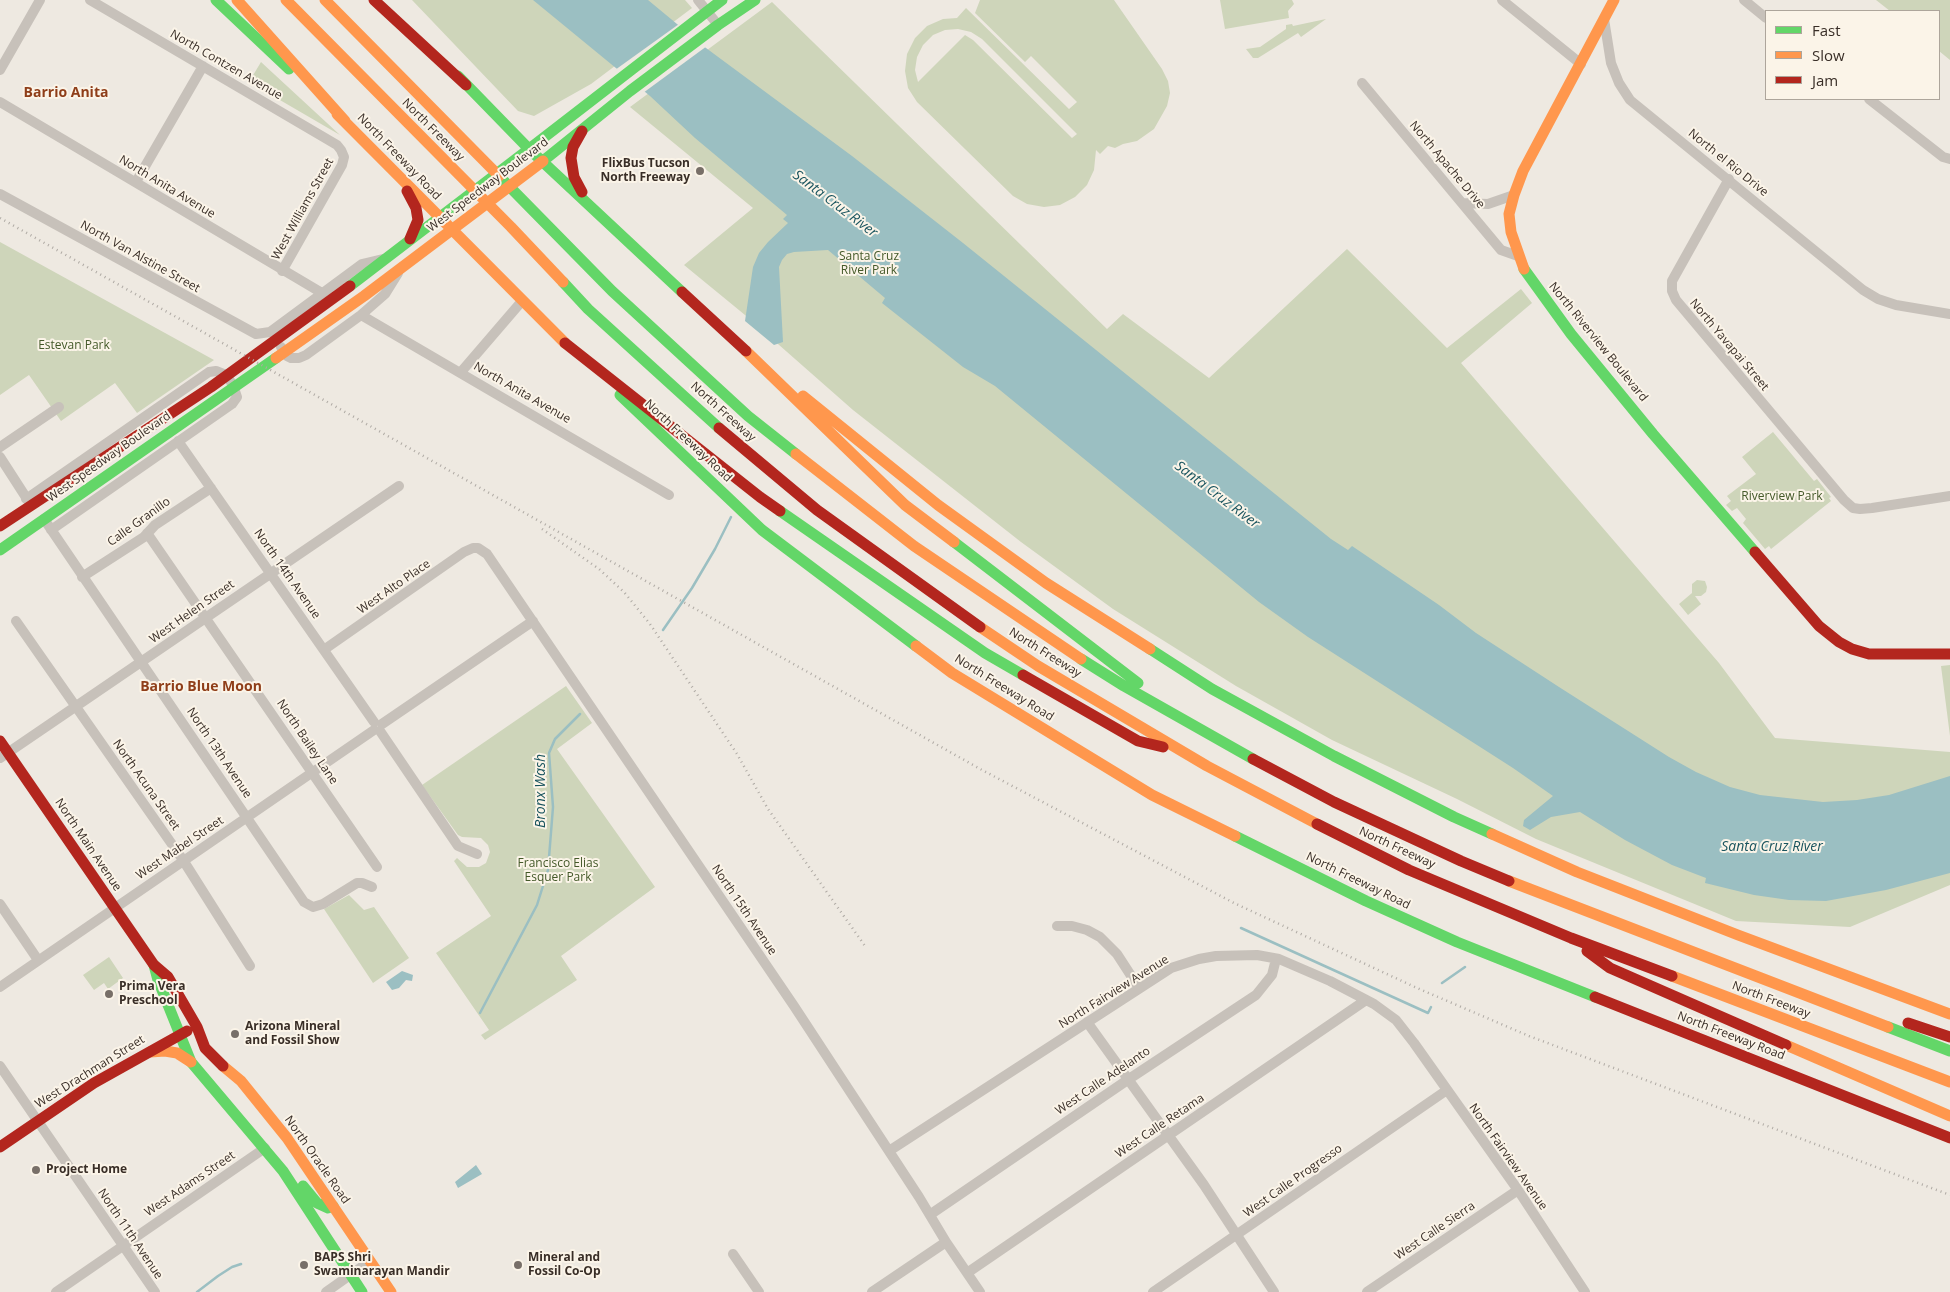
<!DOCTYPE html>
<style>
body{margin:0}
#map{position:relative;width:1950px;height:1292px;overflow:hidden;background:#eee9e1;font-family:"Open Sans",sans-serif}
canvas{display:block}
.legend{position:absolute;left:1765px;top:10px;width:175px;height:90px;box-sizing:border-box;background:#fbf4e8;border:1px solid #ada59b;margin:0;padding:6px 9px;list-style:none;font-size:15px;color:#392e27}
.legend li{display:flex;align-items:center;gap:10px;height:25px}
.legend b{width:25px;border:1px solid #ada59b}
</style>
<div id="map">
<canvas width="1950" height="1292"></canvas>
<ul class="legend">
<li><b style="height:6px;background:#63d668"></b>Fast</li>
<li><b style="height:6px;background:#ff974d"></b>Slow</li>
<li><b style="height:6px;background:#b3261e"></b>Jam</li>
</ul>
</div>
<script>
const g = document.querySelector('canvas').getContext('2d');
g.lineJoin = 'round';
function fill(path, color) {
  g.fillStyle = color;
  g.fill(path, 'evenodd');
}
function shape(rows) {
  const path = new Path2D();
  for (const r of rows) {
    path.moveTo(r[0], r[1]);
    for (let i = 2; i < r.length; i += 2) path.lineTo(r[i], r[i + 1]);
  }
  return path;
}
function stroke(path, color, width, dash) {
  g.strokeStyle = color;
  g.lineWidth = width;
  g.lineCap = dash ? 'butt' : 'round';
  g.setLineDash(dash || []);
  g.stroke(path);
}
function write(font, color, halo, rows, align = 'center') {
  g.font = font + ' "Open Sans",sans-serif';
  g.lineWidth = 4;
  g.setLineDash([]);
  g.textBaseline = 'middle';
  g.strokeStyle = halo;
  g.fillStyle = color;
  for (const [text, x, y, turn = 0] of rows) {
    g.save();
    g.translate(x, y);
    g.rotate((+turn || 0) * Math.PI / 180);
    g.textAlign = isNaN(turn) ? turn : align;
    if (halo) g.strokeText(text, 0, 0);
    g.fillText(text, 0, 0);
    g.restore();
  }
}
fill(shape([
 [412,0,685,0,692,8,591,84,534,116,518,111],
 [980,0,1114,0,1162,69,1168,81,1170,93,1167,106,1154,129,1137,141,1123,144,1115,148,1108,146,1100,154,1096,150,1094,170,1087,185,1075,197,1060,205,1044,207,1027,204,1013,196,917,102,908,88,905,71,907,54,915,38,927,26,943,19,957,18,966,8,1069,109,1077,102,1031,56,1025,62,975,13],
 [958,29,971,32,982,39,1077,134,1072,138,973,40,965,35,918,82,915,70,917,57,923,45,933,35,945,30],
 [1220,0,1292,0,1294,4,1288,11,1289,18,1225,29],
 [1876,0,1950,0,1950,60,1939,51,1939,11,1890,11],
 [772,2,1107,329,1123,314,1209,378,1347,249,1447,348,1521,289,1532,303,1461,363,1719,663,1775,738,1950,752,1950,885,1850,927,1736,921,1536,839,1457,799,1332,740,1236,686,1113,609,1021,542,853,410,745,315,684,265,753,208,630,107],
 [1326,19,1301,37,1298,33,1258,58,1253,58,1246,49,1260,47,1286,29,1286,25,1292,24,1293,26],
 [261,62,340,135,249,82],
 [0,242,214,360,137,413,115,383,61,421,29,375,0,395],
 [1773,432,1814,481,1817,479,1831,497,1829,498,1831,501,1771,549,1769,546,1765,549,1743,523,1746,519,1737,508,1732,511,1726,505,1731,501,1727,496,1756,474,1742,457],
 [1697,580,1705,581,1707,587,1706,592,1701,596,1695,596,1701,604,1688,615,1679,604,1692,593,1692,584],
 [1950,665,1950,736,1941,666],
 [566,686,592,723,557,749,655,887,561,956,577,980,485,1040,481,1035,489,1030,436,953,491,916,454,861,457,858,467,867,479,867,486,863,490,852,488,845,481,838,462,837,458,835,422,785],
 [349,895,364,910,374,907,409,958,373,983,324,909],
 [109,957,123,978,108,989,104,983,94,990,83,975]
]), '#ced5ba');
fill(shape([
 [533,0,648,0,706,48,852,156,963,243,1331,539,1348,550,1352,546,1439,605,1476,633,1559,687,1669,757,1696,772,1730,787,1760,795,1823,802,1857,800,1889,795,1950,776,1950,873,1886,890,1826,901,1789,900,1754,895,1705,883,1706,878,1672,865,1625,840,1580,812,1551,817,1530,830,1523,826,1524,820,1553,796,1513,768,1308,637,1259,602,995,386,963,367,882,303,885,298,828,250,794,252,787,254,782,260,779,267,783,342,774,345,745,321,753,267,759,253,768,242,788,223,783,219,787,215,695,138,650,96],
 [402,971,413,975,412,981,406,980,399,988,392,990,386,982],
 [476,1165,482,1174,458,1188,455,1182]
]), '#9bbfc2');
fill(shape([
 [679,24,707,46,643,93,615,70]
]), '#eee9e1');
stroke(shape([
 [663,630,692,588,715,549,731,517],
 [1241,928,1428,1013,1431,1007],
 [1442,983,1465,967],
 [480,1013,537,905,548,870,553,807,549,753,555,739,580,714],
 [197,1292,218,1276,232,1267,241,1264]
]), '#9bbfc2', 2.5);
stroke(shape([
 [90,0,337,145,341,150,344,157,342,165,282,271],
 [698,0,718,25],
 [1502,0,1581,64],
 [1744,0,1766,18],
 [1604,19,1611,63,1619,83,1630,100,1863,290,1878,299,1896,305,1950,314],
 [0,70,40,0],
 [1362,83,1501,250,1518,256],
 [1869,99,1943,157,1950,159],
 [0,102,322,293],
 [1729,179,1672,281,1672,291,1676,300,1844,500,1853,508,1860,509,1872,508,1950,496],
 [136,182,203,66],
 [0,194,256,334,270,332,362,264,383,259],
 [1462,203,1488,204,1514,195],
 [361,315,669,495],
 [281,347,287,356,291,358,299,358,306,355,361,315,385,294,398,273],
 [461,372,522,301],
 [178,441,374,722],
 [0,447,59,407],
 [0,457,29,502],
 [26,499,209,372,216,371,226,375,233,385,237,397,232,404,51,530],
 [44,519,304,902,313,907,323,904,357,883,362,883,372,887],
 [147,533,377,867],
 [82,577,144,537,155,525,211,488],
 [16,621,183,860,250,966],
 [325,649,464,552,473,548,478,548,487,554,794,1006,919,1197,946,1242,980,1292],
 [382,724,533,621],
 [380,731,458,846,477,854],
 [0,758,399,486],
 [0,904,38,960],
 [1057,926,1072,926,1087,930,1100,937,1117,954,1139,988],
 [0,987,374,730],
 [1087,1022,1204,1185,1274,1292],
 [0,1066,155,1292],
 [889,1151,1171,968,1199,959,1216,956,1257,955,1279,959,1330,981,1374,1004,1396,1020,1414,1043,1518,1190,1585,1292],
 [931,1214,1129,1079,1256,995,1272,975,1276,959],
 [733,1254,759,1292],
 [967,1273,1366,1000],
 [56,1292,265,1148],
 [326,1292,370,1261],
 [872,1292,946,1242],
 [1153,1292,1447,1090],
 [1367,1292,1518,1190]
]), '#c7c1ba', 10);
stroke(shape([
 [216,0,289,69],
 [458,76,529,149,682,292],
 [529,149,722,0],
 [543,161,630,91,718,25,755,0],
 [499,176,612,291,748,416,796,454],
 [1524,269,1571,334,1653,434,1755,552],
 [563,282,588,309,719,428],
 [350,286,529,149],
 [620,395,762,530,916,646],
 [780,511,985,653,1023,675],
 [954,542,1138,683],
 [0,550,276,358],
 [1150,649,1212,689,1334,756,1454,817,1492,834],
 [1081,659,1124,686,1253,759],
 [1235,836,1366,901,1457,942,1595,997],
 [154,965,158,980,191,1062,283,1171,362,1292],
 [1888,1027,1950,1051],
 [303,1186,317,1203,328,1208,333,1206]
]), '#63d668', 11);
stroke(shape([
 [237,0,345,121],
 [286,0,511,227,563,282],
 [325,0,499,176],
 [337,114,565,343],
 [1524,269,1511,232,1509,214,1514,195,1523,171,1614,0],
 [746,351,905,505,954,542],
 [276,358,364,296,543,161],
 [803,396,938,505,1046,583,1150,649],
 [796,454,914,546,1081,659],
 [980,627,1038,666,1207,766,1317,824],
 [916,646,952,673,1152,795,1235,836],
 [1492,834,1577,872,1738,935,1950,1014],
 [1509,881,1888,1027],
 [1672,976,1950,1082],
 [1786,1045,1950,1116],
 [150,1052,165,1051,177,1053,191,1062],
 [223,1066,241,1081,287,1138,391,1292]
]), '#ff974d', 11);
stroke(shape([
 [374,0,466,85],
 [582,131,573,147,571,158,574,177,582,192],
 [407,191,416,208,418,220,410,239],
 [682,292,746,351],
 [565,343,760,497,780,511],
 [719,428,817,510,980,627],
 [0,526,211,387,350,286],
 [1755,552,1819,626,1839,642,1852,649,1869,654,1950,654],
 [1023,675,1138,741,1163,747],
 [0,741,154,965,168,977,197,1027,205,1048,223,1066],
 [1253,759,1334,802,1461,861,1509,881],
 [1317,824,1409,870,1571,938,1672,976],
 [1587,951,1610,968,1786,1045],
 [1595,997,1950,1138],
 [1908,1023,1950,1037],
 [0,1147,94,1083,187,1031]
]), '#b3261e', 11);
stroke(shape([
 [0,218,982,770,1234,903,1417,988,1529,1036,1950,1195],
 [542,529,599,569,624,592,650,624,737,754,768,809,865,946]
]), '#afaaa4', 2.5, [1, 4]);
for (const [x, y, r, color] of [
 [700,171,5,"#786f68"],
 [109,994,5,"#786f68"],
 [235,1034,5,"#786f68"],
 [36,1170,5,"#786f68"],
 [304,1265,5,"#786f68"],
 [518,1265,5,"#786f68"]
]) {
  const dot = new Path2D();
  dot.arc(x, y, r, 0, 2 * Math.PI);
  g.fillStyle = color;
  g.fill(dot);
  stroke(dot, '#fbf4e8', 2);
}
write('12px', '#392e27', '#fbf4e8', [
 ["North Contzen Avenue",226,65,30],
 ["North Freeway",433,130,45],
 ["North Freeway Road",399,157,46],
 ["North el Rio Drive",1728,163,39],
 ["North Apache Drive",1447,165,50],
 ["West Speedway Boulevard",488,185,-37],
 ["North Anita Avenue",167,187,31],
 ["West Williams Street",303,209,-61],
 ["North Van Alstine Street",140,257,29],
 ["North Riverview Boulevard",1598,342,51],
 ["North Yavapai Street",1729,345,50],
 ["North Anita Avenue",522,393,30],
 ["North Freeway",723,412,42],
 ["North Freeway Road",688,441,43],
 ["West Speedway Boulevard",109,457,-35],
 ["Calle Granillo",139,522,-36],
 ["North 14th Avenue",287,574,55],
 ["West Alto Place",394,587,-35],
 ["West Helen Street",192,612,-35],
 ["North Freeway",1045,653,32],
 ["North Freeway Road",1004,688,32],
 ["North Bailey Lane",307,742,56],
 ["North 13th Avenue",219,753,56],
 ["North Acuna Street",146,785,55],
 ["North Main Avenue",88,845,56],
 ["West Mabel Street",180,848,-34],
 ["North Freeway",1397,848,25],
 ["North Freeway Road",1358,881,26],
 ["North 15th Avenue",744,910,56],
 ["North Fairview Avenue",1114,992,-32],
 ["North Freeway",1771,1000,21],
 ["North Freeway Road",1731,1036,21],
 ["West Drachman Street",90,1072,-32],
 ["West Calle Adelanto",1103,1081,-34],
 ["West Calle Retama",1160,1126,-34],
 ["North Fairview Avenue",1508,1157,55],
 ["North Oracle Road",317,1160,55],
 ["West Calle Progresso",1293,1181,-35],
 ["West Adams Street",190,1184,-34],
 ["West Calle Sierra",1435,1231,-34],
 ["North 11th Avenue",130,1234,56]
]);
write('bold 12px', '#392e27', '#fbf4e8', [
 ["FlixBus Tucson",690,164,"right"],
 ["North Freeway",690,178,"right"],
 ["Prima Vera",119,987],
 ["Preschool",119,1001],
 ["Arizona Mineral",245,1027],
 ["and Fossil Show",245,1041],
 ["Project Home",46,1170],
 ["BAPS Shri",314,1258],
 ["Swaminarayan Mandir",314,1272],
 ["Mineral and",528,1258],
 ["Fossil Co-Op",528,1272]
], 'left');
write('12px', '#445929', '#fbf4e8', [
 ["Santa Cruz",869,257],
 ["River Park",869,271],
 ["Estevan Park",74,346],
 ["Riverview Park",1782,497],
 ["Francisco Elias",558,864],
 ["Esquer Park",558,878]
]);
write('bold 14px', '#8f3e19', '#fbf4e8', [
 ["Barrio Anita",66,93],
 ["Barrio Blue Moon",201,687]
]);
write('italic 14px', '#19545e', '#fbf4e8', [
 ["Santa Cruz River",835,204,37],
 ["Santa Cruz River",1217,495,37],
 ["Bronx Wash",541,791,-90],
 ["Santa Cruz River",1772,847]
]);
</script>
